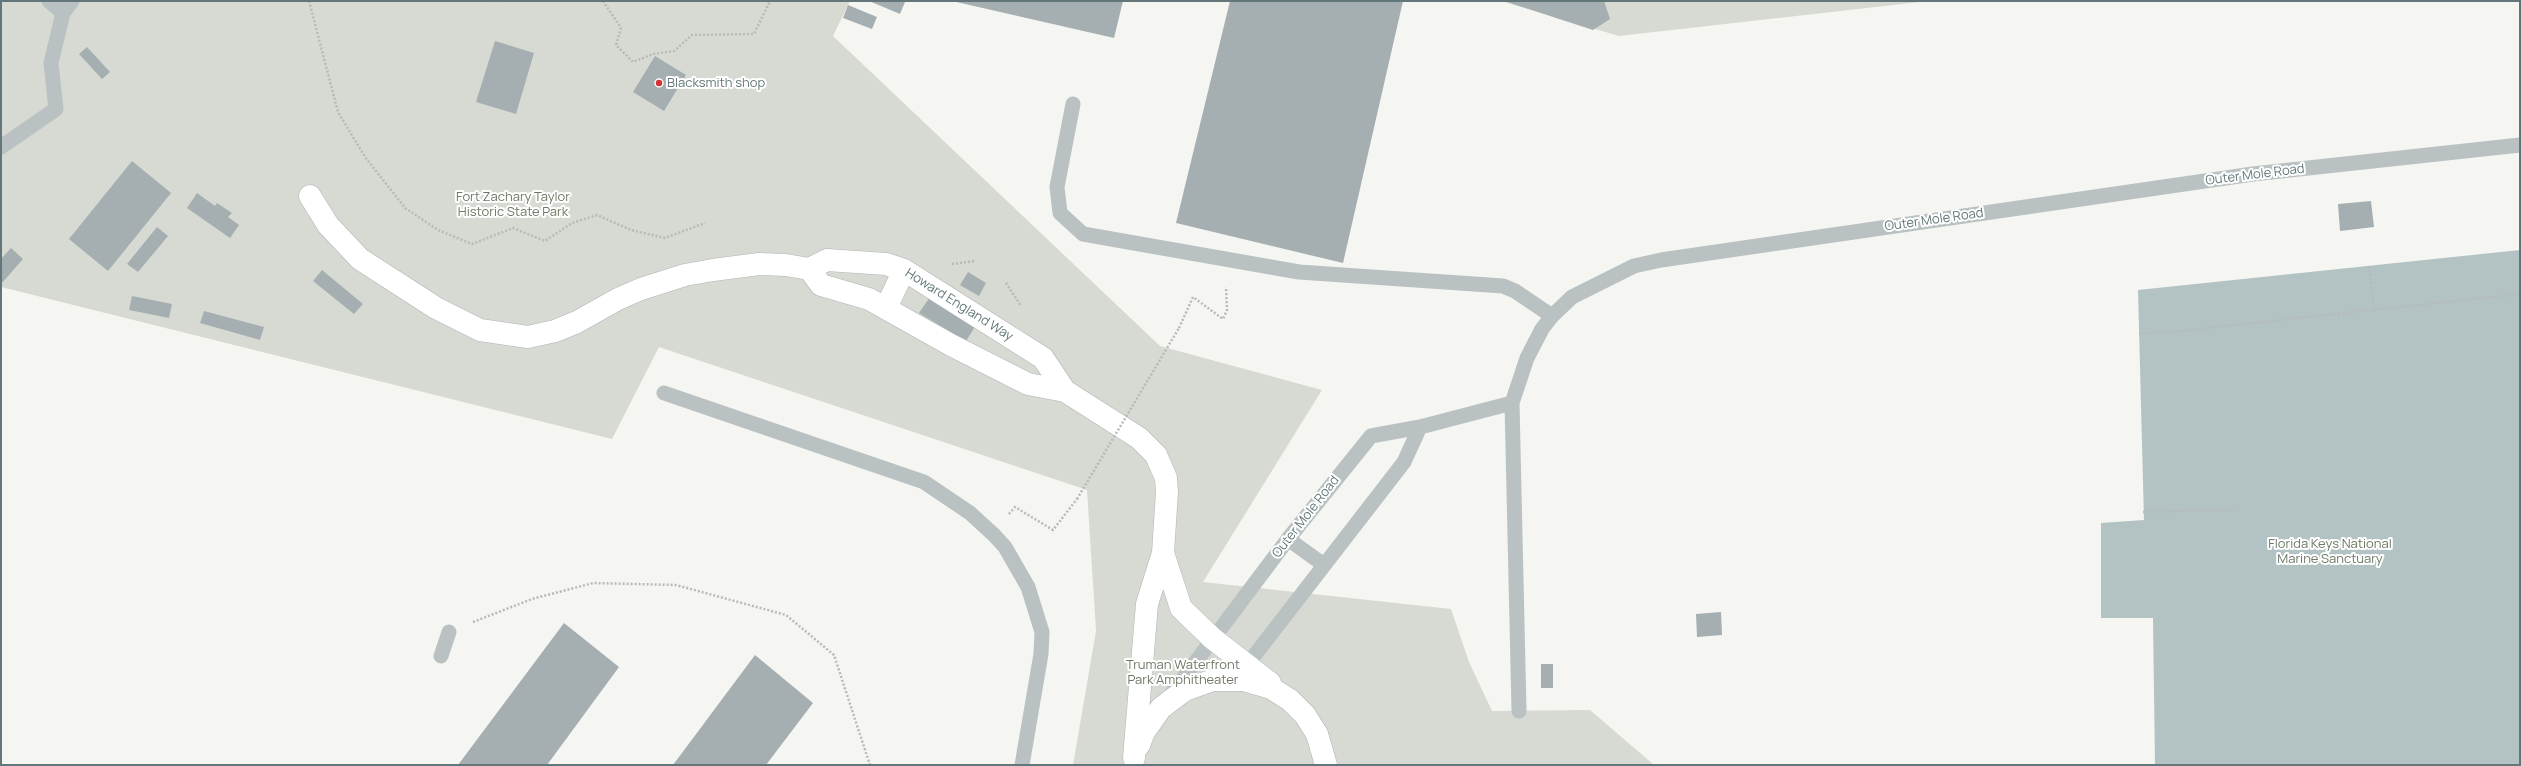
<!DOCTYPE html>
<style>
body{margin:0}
#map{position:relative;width:2521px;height:766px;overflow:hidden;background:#f5f5f2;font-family:Manrope,sans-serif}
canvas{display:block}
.frame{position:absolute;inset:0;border:2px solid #63777b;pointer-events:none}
</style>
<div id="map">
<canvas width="2521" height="766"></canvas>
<div class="frame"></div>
</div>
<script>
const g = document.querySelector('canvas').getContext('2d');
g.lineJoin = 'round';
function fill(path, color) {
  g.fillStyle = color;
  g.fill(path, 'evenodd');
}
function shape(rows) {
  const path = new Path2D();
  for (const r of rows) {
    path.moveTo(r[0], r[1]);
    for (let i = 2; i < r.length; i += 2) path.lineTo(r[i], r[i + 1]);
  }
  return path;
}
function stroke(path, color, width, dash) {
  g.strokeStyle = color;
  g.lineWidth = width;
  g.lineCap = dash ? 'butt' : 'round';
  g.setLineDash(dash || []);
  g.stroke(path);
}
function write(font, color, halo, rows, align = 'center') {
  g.font = font + ' Manrope,sans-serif';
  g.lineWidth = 4;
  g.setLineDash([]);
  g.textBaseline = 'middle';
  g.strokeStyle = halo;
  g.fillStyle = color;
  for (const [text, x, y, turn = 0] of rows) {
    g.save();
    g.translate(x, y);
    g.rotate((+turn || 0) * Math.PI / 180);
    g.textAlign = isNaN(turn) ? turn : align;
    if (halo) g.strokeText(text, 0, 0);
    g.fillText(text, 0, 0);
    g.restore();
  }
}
fill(shape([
 [1,1,850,1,833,36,1160,346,1322,390,1203,582,1451,609,1469,662,1492,711,1590,710,1654,765,1073,765,1096,631,1087,490,659,347,612,439,1,287],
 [1501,1,1929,1,1619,36]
]), '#d7dad2');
fill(shape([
 [2520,250,2520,765,2155,765,2153,618,2101,618,2101,523,2144,520,2138,290]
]), '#b3c3c4');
fill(shape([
 [869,1,901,1,905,2,900,14],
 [952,1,1123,1,1114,38],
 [1230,1,1403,1,1343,263,1176,223],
 [1504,1,1604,1,1610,19,1593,30],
 [848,5,877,17,872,29,843,18],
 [495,41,534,53,516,114,476,102],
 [87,47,110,72,102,79,79,54],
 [655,56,686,75,664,111,633,92],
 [132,161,171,193,108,271,69,239],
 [197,193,215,206,217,203,232,213,228,217,239,225,230,238,187,208],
 [2371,201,2374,227,2340,231,2338,204],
 [157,227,168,236,138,272,127,264],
 [11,248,23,259,1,284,1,259],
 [322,270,363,304,354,314,313,281],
 [968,272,986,283,979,296,960,285],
 [132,296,172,304,169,318,129,310],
 [930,297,976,325,966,341,919,313],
 [204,311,264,327,260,340,200,323],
 [1721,612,1722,635,1697,637,1696,614],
 [564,623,619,667,547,765,458,765],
 [755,655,813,703,766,765,673,765],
 [1541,664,1553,664,1553,688,1541,688]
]), '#a5afb1');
const secondary = shape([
 [310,196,328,225,360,259,436,308,480,330,528,337,555,331,577,322,618,299,641,289,685,275,713,270,759,264,786,265,809,269,827,260,886,264,904,270,1043,358,1065,391],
 [809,269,821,285,869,299,951,345,1028,384,1065,391,1139,438,1156,455,1166,478,1167,492,1163,553,1147,604,1134,758],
 [886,308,904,270],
 [1163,553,1181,608,1212,638,1270,683],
 [1139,745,1144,732,1161,708,1185,690,1213,680,1243,680,1271,688,1290,700,1305,715,1317,734,1326,765]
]);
stroke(secondary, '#adb5b7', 23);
stroke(shape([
 [309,1,338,112,365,157,405,208,438,230,472,244,513,228,545,241,572,223,597,215,631,230,665,238,705,223],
 [494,1,500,1],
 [603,1,621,28,616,45,633,62,653,54,674,51,692,35,754,34,770,1],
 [952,264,976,261],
 [2369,266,2374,310],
 [1006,283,1021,306],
 [1179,328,1193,297,1223,319,1227,310,1226,287],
 [2171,332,2520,294],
 [2139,334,2171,331],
 [2143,512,2235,510],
 [1009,514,1015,507,1053,530,1077,499],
 [473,622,532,599,593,583,676,585,786,615,834,655,870,765]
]), '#b5babb', 2.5, [2, 2]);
stroke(shape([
 [49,1,63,13],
 [1073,104,1057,187,1060,213,1083,234,1299,272,1503,286,1515,291,1552,316],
 [1,147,56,109,51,63,63,13,72,1],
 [664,393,924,482,970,513,994,535,1005,547,1028,587,1042,632,1041,654,1022,765],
 [1512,403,1519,711],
 [1288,539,1324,565],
 [441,656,449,632],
 [1247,665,1404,462,1420,427],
 [1170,696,1288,539,1371,436,1420,427,1512,403,1527,358,1542,329,1552,316,1572,297,1634,266,1661,260,2253,174,2520,145]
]), '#bac1c2', 15);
stroke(secondary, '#fff', 22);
stroke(shape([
 [1077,499,1179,328]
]), '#b5babb', 2.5, [2, 2]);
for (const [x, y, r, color] of [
 [659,83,4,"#d43336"]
]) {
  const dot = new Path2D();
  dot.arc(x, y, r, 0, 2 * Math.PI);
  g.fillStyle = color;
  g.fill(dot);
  stroke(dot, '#fff', 1.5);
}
write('13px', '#63777b', '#fff', [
 ["Blacksmith shop",667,83]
], 'left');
write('13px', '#63777b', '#fff', [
 ["Outer Mole Road",2255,175,-7],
 ["Outer Mole Road",1934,220,-8],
 ["Howard England Way",959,305,32],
 ["Outer Mole Road",1306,517,-52]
]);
write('13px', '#6e7965', '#fff', [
 ["Fort Zachary Taylor",513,197],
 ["Historic State Park",513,212],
 ["Florida Keys National",2330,544],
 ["Marine Sanctuary",2330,559],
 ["Truman Waterfront",1183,665],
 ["Park Amphitheater",1183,680]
]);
</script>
